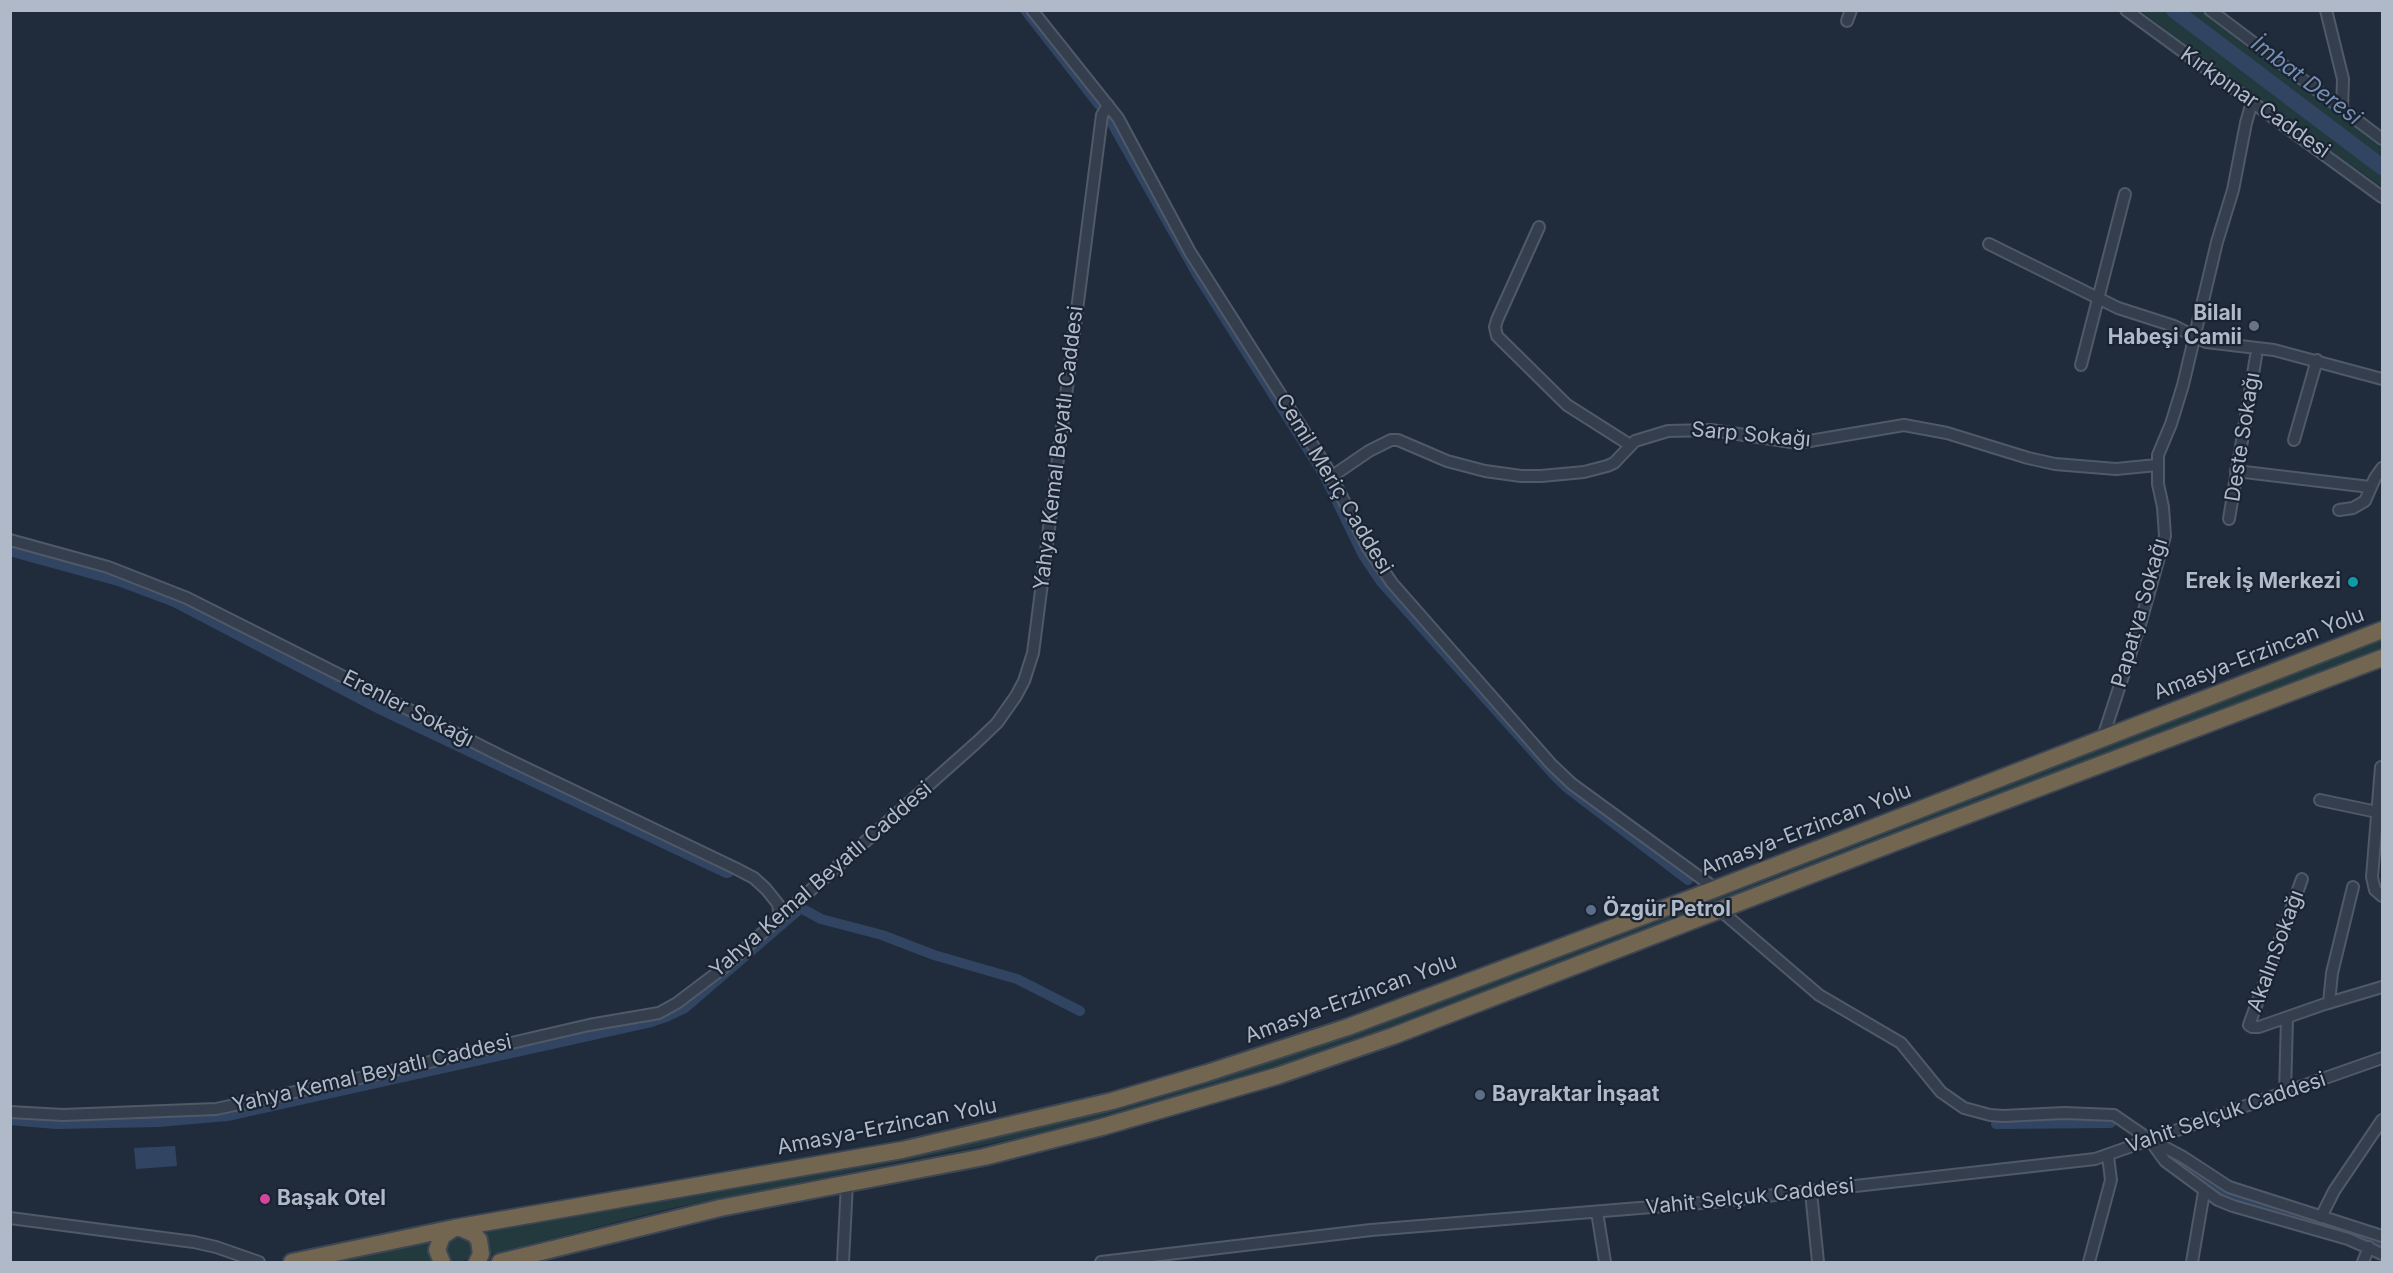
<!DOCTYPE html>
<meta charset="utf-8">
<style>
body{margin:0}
#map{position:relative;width:2393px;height:1273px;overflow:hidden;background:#202c3c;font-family:Inter,sans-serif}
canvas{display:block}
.frame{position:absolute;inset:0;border:12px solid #b0b9c8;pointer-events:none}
</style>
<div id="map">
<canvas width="2393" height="1273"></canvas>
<div class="frame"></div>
</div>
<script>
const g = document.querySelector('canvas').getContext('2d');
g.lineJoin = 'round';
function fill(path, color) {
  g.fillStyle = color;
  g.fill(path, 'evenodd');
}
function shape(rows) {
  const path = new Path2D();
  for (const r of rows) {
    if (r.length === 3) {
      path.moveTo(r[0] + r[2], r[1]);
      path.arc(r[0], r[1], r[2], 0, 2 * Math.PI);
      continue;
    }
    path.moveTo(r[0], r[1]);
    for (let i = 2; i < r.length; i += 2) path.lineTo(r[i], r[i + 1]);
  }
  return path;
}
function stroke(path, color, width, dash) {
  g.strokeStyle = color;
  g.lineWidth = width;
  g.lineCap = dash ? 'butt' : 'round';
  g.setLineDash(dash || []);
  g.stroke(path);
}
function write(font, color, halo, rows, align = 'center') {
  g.font = font + ' Inter,sans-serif';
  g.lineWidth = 4.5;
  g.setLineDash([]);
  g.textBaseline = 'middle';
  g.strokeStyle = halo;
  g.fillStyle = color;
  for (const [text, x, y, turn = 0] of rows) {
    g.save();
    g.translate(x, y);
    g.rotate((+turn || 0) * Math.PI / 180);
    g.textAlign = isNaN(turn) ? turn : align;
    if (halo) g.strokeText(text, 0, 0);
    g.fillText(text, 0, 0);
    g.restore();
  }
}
fill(shape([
 [2141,11,2201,11,2266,62,2382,146,2382,187,2250,94],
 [2382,639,2382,648,1393,1025,1265,1069,1162,1101,1017,1138,663,1210,488,1255,482,1233,831,1171,1016,1133,1100,1112,1264,1064,1392,1019],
 [458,1249,13],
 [428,1240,432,1262,328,1262]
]), '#223a3d');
fill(shape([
 [175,1146,177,1166,136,1169,134,1148]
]), '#314563');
stroke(shape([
 [1025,10,1099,105],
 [1110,120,1198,276,1324,475,1363,555,1381,582,1552,773,1566,787,1688,880],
 [10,1120,56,1124,158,1122,227,1116,651,1022,666,1017,685,1008,801,908,821,919,882,935,934,955,1017,979,1080,1011],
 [1996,1124,2111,1123],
 [2175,1159,2224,1192,2382,1243]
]), '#314563', 10);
stroke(shape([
 [2174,10,2382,167],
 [10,548,119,578,175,599,380,706,727,870]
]), '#314563', 16);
const minor = shape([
 [1032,10,1118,118,1190,252,1326,466,1368,548,1392,583,1551,764,1572,784,1716,889],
 [2126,10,2382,197],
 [2210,10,2382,139],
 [2326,10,2343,79,2342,109],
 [1847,21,1851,10],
 [1539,227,1497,320,1495,327,1497,336,1567,405,1630,445],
 [1989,244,2118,308,2174,326,2206,342,2274,350,2382,379],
 [2081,365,2125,194],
 [2294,440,2317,360],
 [2236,471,2370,487],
 [1331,477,1369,451,1391,440,1398,440,1447,461,1485,471,1521,476,1541,476,1584,472,1607,466,1614,463,1635,441,1668,431,1711,430,1798,443,1904,425,1947,433,2028,458,2055,464,2116,469,2157,465],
 [2339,510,2353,508,2365,501,2375,478,2382,468],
 [2229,519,2256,356],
 [10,540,108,567,187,598,505,758,735,868,754,878,766,889,778,904,780,917],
 [2102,740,2141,621,2165,536,2163,507,2158,484,2158,455,2171,424,2183,385,2217,242,2233,190,2246,123,2252,102],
 [2381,767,2372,877,2375,890,2382,896],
 [2320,800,2377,812],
 [2302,879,2249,1025,2252,1027,2259,1027,2325,1004,2382,987],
 [1720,910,1819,995,1901,1043,1941,1092,1964,1108,1990,1115,2003,1116,2064,1113,2114,1115,2149,1139,2183,1157,2229,1187,2382,1236],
 [2329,1003,2332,973,2353,887],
 [2285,1093,2287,1019],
 [10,1112,63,1115,216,1109,369,1076,589,1025,659,1013,677,1003,722,969,976,743,997,723,1016,696,1024,681,1033,653,1102,115,1108,105],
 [2149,1139,2165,1161,2218,1200,2233,1206,2348,1239,2382,1254],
 [1811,1192,1818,1262],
 [1597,1212,1605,1262],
 [2321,1217,2334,1191,2382,1120],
 [10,1218,194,1242,216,1247,259,1262],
 [843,1262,847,1183],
 [1101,1262,1371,1230,1713,1202,2095,1159,2382,1058],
 [2089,1262,2111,1180,2108,1156],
 [2192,1262,2204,1192],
 [2363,1262,2369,1247]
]);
const highway = shape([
 [292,1262,454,1228,902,1150,1112,1101,1207,1073,1348,1027,1697,896,2382,630],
 [442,1262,437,1250,442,1236,454,1228,461,1228,474,1234,479,1240,481,1254,477,1262],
 [500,1262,720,1208,984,1157,1102,1127,1277,1076,1393,1036,1904,839,2382,658]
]);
stroke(minor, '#505967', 14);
stroke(highway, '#3d4654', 20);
stroke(minor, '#343e4c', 10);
stroke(highway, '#736651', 16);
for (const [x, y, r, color] of [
 [2254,326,6,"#6b7280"],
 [2353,582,6,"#0f9aa8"],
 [1591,910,6,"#5c6f8a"],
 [1480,1095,6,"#5c6f8a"],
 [265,1199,6,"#d1479c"]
]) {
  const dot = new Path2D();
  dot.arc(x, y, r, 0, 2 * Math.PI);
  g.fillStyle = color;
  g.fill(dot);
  stroke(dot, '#1a2331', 2);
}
write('21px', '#b0b9c8', '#1a2331', [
 ["Kırkpınar Caddesi",2255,103,35],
 ["Sarp Sokağı",1751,435,5],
 ["Deste Sokağı",2243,437,-81],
 ["Yahya Kemal Beyatlı Caddesi",1059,448,-83],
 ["Cemil Meriç Caddesi",1334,484,59],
 ["Papatya Sokağı",2140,613,-74],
 ["Amasya-Erzincan Yolu",2259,654,-21],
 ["Erenler Sokağı",408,709,27],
 ["Amasya-Erzincan Yolu",1806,830,-21],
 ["Yahya Kemal Beyatlı Caddesi",821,880,-41],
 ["AkalınSokağı",2276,951,-70],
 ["Amasya-Erzincan Yolu",1351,999,-20],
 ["Yahya Kemal Beyatlı Caddesi",372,1074,-13],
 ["Vahit Selçuk Caddesi",2226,1113,-19],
 ["Amasya-Erzincan Yolu",887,1127,-11],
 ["Vahit Selçuk Caddesi",1750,1197,-6]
]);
write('bold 21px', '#b0b9c8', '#1a2331', [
 ["Bilalı",2242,314,"right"],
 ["Habeşi Camii",2242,338,"right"],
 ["Erek İş Merkezi",2341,582,"right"],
 ["Özgür Petrol",1603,910],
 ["Bayraktar İnşaat",1492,1095],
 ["Başak Otel",277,1199]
], 'left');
write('italic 22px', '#758eb2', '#1a2331', [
 ["İmbat Deresi",2306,81,37]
]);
</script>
